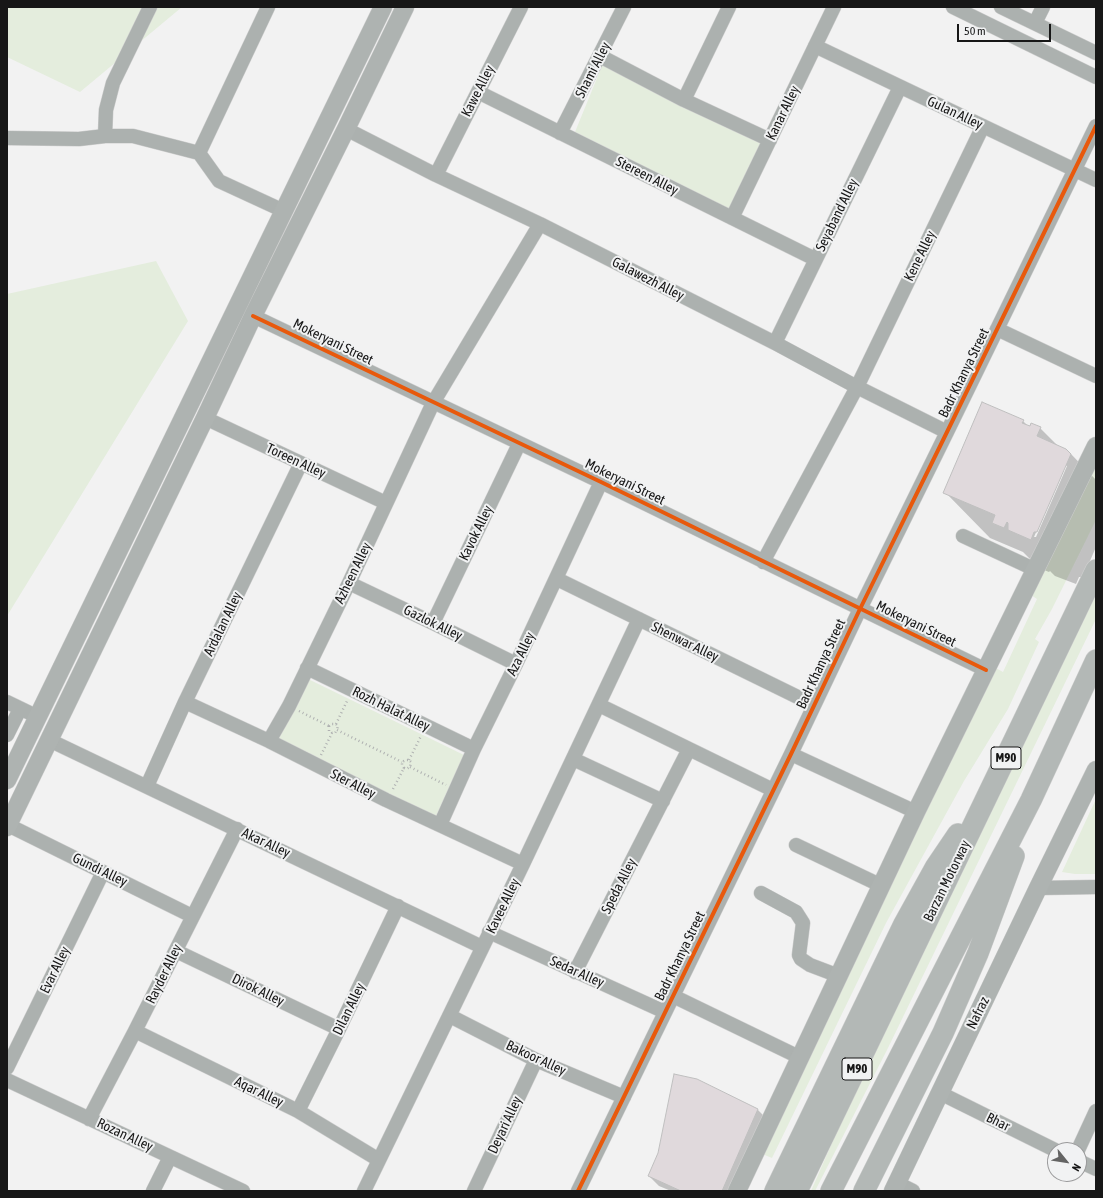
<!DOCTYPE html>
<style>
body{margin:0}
#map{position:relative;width:1103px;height:1198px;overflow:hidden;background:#f2f2f2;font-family:"Asap Condensed",sans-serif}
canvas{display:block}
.frame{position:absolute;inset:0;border:8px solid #171717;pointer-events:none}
.north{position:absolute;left:1047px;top:1142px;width:40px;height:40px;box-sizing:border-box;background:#f1f2f3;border:1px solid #9a9a9b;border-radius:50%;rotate:120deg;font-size:11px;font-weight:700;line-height:16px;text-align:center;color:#171717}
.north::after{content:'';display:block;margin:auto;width:14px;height:18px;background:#646464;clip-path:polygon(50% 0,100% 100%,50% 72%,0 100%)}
.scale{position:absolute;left:957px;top:24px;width:94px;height:18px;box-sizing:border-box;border:2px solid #171717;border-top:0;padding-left:5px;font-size:12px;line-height:14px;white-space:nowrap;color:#171717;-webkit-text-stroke:3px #f1f2f3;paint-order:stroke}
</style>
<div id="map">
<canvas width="1103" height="1198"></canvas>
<div class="frame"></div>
<div class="north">N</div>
<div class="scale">50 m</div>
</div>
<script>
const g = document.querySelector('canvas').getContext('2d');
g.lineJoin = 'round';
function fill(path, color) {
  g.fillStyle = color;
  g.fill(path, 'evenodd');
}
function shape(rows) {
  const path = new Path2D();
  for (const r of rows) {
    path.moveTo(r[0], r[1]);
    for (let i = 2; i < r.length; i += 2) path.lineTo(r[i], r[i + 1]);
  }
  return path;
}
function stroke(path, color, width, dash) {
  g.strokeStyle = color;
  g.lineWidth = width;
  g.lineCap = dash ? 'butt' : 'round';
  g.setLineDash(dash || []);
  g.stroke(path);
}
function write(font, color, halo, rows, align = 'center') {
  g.font = font + ' "Asap Condensed",sans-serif';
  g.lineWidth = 4;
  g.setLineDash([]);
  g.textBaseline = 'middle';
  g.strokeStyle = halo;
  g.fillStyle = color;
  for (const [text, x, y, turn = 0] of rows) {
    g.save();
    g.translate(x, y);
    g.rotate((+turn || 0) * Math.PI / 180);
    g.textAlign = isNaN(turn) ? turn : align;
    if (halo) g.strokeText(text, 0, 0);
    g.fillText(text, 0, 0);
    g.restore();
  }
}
fill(shape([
 [7,7,182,7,80,92,7,57],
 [604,61,765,142,732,211,575,132],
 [156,261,188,321,7,616,7,294],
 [1096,457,1096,520,1052,609,1035,639,1039,642,1008,709,964,781,886,923,772,1158,760,1153,994,667,1003,672,1037,599,1028,593],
 [1096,595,1096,619,887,1050,815,1191,811,1191,842,1120,1025,736],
 [306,678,464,755,436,816,275,741],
 [1096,799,1096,874,1075,874,1062,872]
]), '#e4eddd');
fill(shape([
 [1023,421,1030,428,1040,428,1059,447,1071,454,1096,480,1096,547,1083,577,1079,577,1076,584,1055,576,1050,571,1049,572,1039,568,1023,552,990,538,945,492],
 [1065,465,1067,466,1036,537,1034,537],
 [758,1110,768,1120,736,1191,671,1191,659,1186,649,1176]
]), '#0003');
const building = shape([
 [982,402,1024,420,1022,423,1030,426,1031,423,1041,427,1037,436,1066,449,1071,454,1037,532,1034,532,1031,540,1008,530,1008,523,1007,522,1004,528,992,523,995,515,943,493,982,402],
 [674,1074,697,1079,758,1109,722,1191,681,1191,648,1176,658,1153,674,1074]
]);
fill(building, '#e0d9dc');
stroke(building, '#bfbfbf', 1);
const minor = shape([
 [268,7,199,153,219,181,284,211],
 [953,7,1096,77],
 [1001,7,1096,53],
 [1035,23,1043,7],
 [815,46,1096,180],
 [600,56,684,100,770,140],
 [478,92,815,259],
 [684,100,729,7],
 [346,129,436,175,540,224,775,343,857,387,947,432],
 [560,133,624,7],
 [105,136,106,110,113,83,150,7],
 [7,138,79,139,105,136,133,136,199,153],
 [436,175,521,7],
 [732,218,834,7],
 [253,316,601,482,986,670],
 [997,329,1096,376],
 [775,343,900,87],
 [205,418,386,503],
 [963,536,1036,570],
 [763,562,857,387,983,126],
 [557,579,814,705],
 [349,583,433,623,516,664],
 [433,623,519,444],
 [307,668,474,749],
 [7,702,38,717],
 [185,702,269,741,386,800,523,864],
 [599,705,773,790],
 [7,735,20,709],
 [49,740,482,947],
 [269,741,289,706,349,583,433,403,540,224],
 [791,754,916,812],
 [573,759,663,801],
 [147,786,185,702,301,463],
 [8,825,192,916],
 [440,825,474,749,516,664,601,482],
 [796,845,882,886],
 [1038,888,1096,887],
 [761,893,796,912,803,923,799,955,801,959,810,965,839,976],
 [489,932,665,1012],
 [176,951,339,1029],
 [575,972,689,749],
 [673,996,801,1058],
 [450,1016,536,1060,624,1097],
 [135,1031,298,1111,379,1160],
 [7,1068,103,872],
 [7,1080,243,1191],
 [940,1093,1055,1150],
 [298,1111,339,1029,398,906],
 [89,1119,135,1031,237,829],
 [1078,1150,1096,1111],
 [1079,1161,1096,1169],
 [897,1183,913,1191],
 [153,1191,170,1157],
 [364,1191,523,864,639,619],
 [474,1191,536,1060],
 [578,1191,791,754,860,609,947,432,1096,126]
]);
const major = shape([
 [7,780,383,7],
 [7,827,205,418,253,316,346,129,405,7],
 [737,1191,916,812,1096,446],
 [893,1191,1038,888,1096,770]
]);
const highway = shape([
 [775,1191,904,924,935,868,958,834],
 [797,1191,1096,570],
 [831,1191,1031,800,1096,660],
 [864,1191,943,1033,978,953,1014,856]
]);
stroke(minor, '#cfcfcf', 15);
stroke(major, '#cfcfcf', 19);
stroke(highway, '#cfcfcf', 22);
stroke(shape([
 [299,711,329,726],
 [336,724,347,701],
 [329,726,331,724,336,724,338,726,337,730],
 [329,726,329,731,332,733],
 [337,730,402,762],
 [321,755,332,733,335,733,337,730],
 [409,760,421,736],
 [410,767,446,785],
 [404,768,406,769,410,767,411,762,409,760],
 [404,768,402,765,402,762,406,760,409,760],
 [393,789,404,768]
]), '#afb1b1', 2.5, [1, 3]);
stroke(minor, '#acb1af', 14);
stroke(major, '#aeb3b1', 18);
stroke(highway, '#b3b8b6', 21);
stroke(shape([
 [253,316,601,482,986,670],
 [578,1191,791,754,860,609,947,432,1096,126]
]), '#e8590c', 4);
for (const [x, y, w] of [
 [1006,758,30],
 [857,1069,30]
]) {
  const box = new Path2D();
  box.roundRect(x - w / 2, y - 11, w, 22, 3);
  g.fillStyle = '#f1f2f3';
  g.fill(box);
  stroke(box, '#171717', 1);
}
write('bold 13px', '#171717', null, [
 ["M90",1006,758],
 ["M90",857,1069]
]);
write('14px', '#171717', '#f1f2f3', [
 ["Shami Alley",593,70,-63],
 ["Kawe Alley",478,91,-63],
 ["Kanar Alley",783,113,-64],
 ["Gulan Alley",955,113,25],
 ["Stereen Alley",647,176,27],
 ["Seyaband Alley",837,215,-64],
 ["Kene Alley",920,256,-64],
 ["Galawezh Alley",648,279,27],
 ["Mokeryani Street",333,342,26],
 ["Badr Khanya Street",964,373,-64],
 ["Toreen Alley",296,461,25],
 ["Mokeryani Street",625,482,26],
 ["Kavok Alley",476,533,-64],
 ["Azheen Alley",353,573,-64],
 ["Gazlok Alley",433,623,26],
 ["Ardalan Alley",223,624,-64],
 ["Mokeryani Street",916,624,26],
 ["Shenwar Alley",685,642,26],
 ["Aza Alley",521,654,-64],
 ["Badr Khanya Street",821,664,-65],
 ["Rozh Halat Alley",391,709,26],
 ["Ster Alley",353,784,27],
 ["Akar Alley",266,843,25],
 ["Gundi Alley",100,870,26],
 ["Barzan Motorway",947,881,-64],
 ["Speda Alley",619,886,-63],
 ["Kavee Alley",503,906,-64],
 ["Badr Khanya Street",680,956,-64],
 ["Evar Alley",55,970,-64],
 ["Sedar Alley",577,972,24],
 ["Rayder Alley",164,974,-64],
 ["Dirok Alley",258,990,26],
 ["Dilan Alley",349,1009,-64],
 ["Nafraz",978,1013,-64],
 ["Bakoor Alley",536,1058,25],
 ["Aqar Alley",259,1092,26],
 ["Bhar",998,1122,26],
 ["Deyari Alley",505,1125,-65],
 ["Rozan Alley",125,1135,25]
]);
</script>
